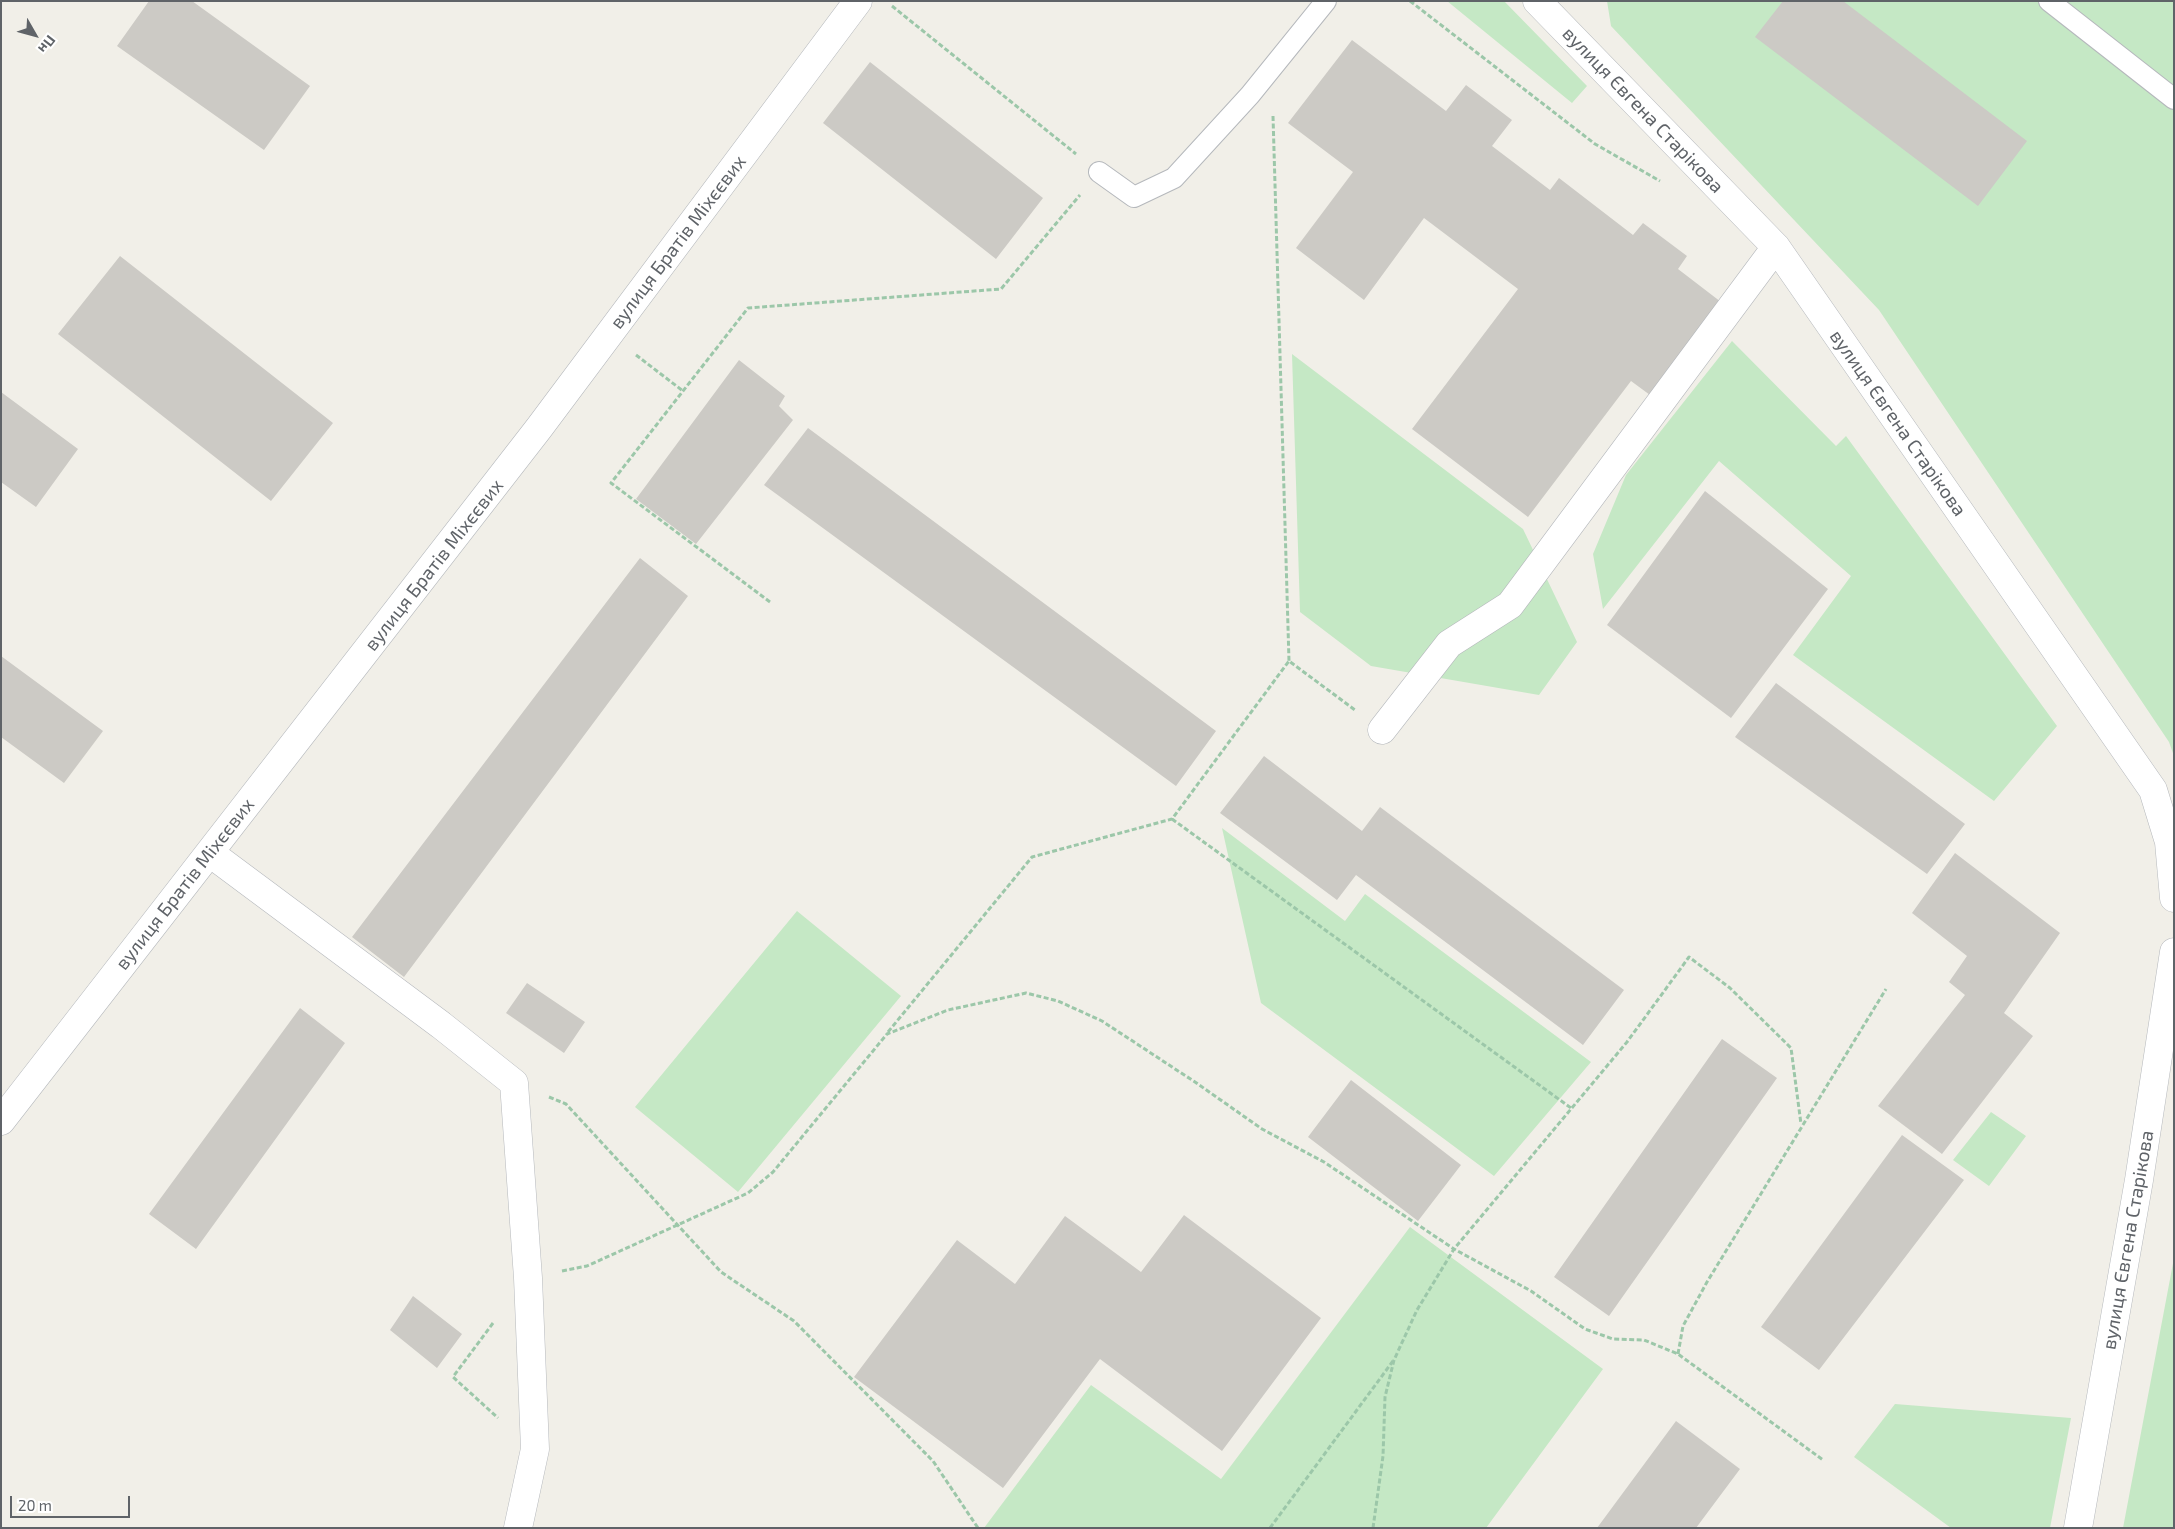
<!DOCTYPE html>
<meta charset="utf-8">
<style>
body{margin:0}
#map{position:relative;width:2175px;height:1529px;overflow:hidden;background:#f1efe8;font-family:"Exo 2",sans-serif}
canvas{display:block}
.frame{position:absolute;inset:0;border:2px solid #5f6368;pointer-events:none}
.north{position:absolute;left:10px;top:10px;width:50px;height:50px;-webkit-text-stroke:4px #fff;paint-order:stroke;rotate:128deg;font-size:14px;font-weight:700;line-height:20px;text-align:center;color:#5f6368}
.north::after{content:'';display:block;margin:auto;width:18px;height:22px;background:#5f6368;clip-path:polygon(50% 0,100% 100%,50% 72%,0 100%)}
.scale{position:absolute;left:10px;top:1496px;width:120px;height:22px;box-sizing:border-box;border:2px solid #5f6368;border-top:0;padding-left:6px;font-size:15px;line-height:18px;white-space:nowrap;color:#5f6368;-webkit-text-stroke:4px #fff;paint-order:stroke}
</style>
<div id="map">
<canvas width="2175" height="1529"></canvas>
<div class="frame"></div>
<div class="north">Пн</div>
<div class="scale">20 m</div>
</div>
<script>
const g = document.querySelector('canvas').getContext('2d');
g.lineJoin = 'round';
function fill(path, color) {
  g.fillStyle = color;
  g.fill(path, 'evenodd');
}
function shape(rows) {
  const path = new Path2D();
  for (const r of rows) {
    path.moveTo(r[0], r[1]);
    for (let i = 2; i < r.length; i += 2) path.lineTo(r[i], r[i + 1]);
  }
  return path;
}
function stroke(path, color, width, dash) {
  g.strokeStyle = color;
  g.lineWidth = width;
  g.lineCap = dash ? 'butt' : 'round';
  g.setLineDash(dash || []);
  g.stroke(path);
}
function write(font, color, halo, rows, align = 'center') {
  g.font = font + ' "Exo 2",sans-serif';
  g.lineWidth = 4;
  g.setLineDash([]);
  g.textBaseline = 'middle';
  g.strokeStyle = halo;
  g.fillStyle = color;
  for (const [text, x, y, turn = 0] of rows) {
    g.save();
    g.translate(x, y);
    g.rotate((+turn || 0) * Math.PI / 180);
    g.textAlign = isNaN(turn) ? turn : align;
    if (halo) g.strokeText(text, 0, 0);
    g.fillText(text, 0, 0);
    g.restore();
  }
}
fill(shape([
 [1447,1,1504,1,1587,86,1572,103],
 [1607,1,2174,1,2174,756,2169,742,1879,310,1611,26],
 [1732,341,1836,446,1846,436,2057,726,1994,801,1793,655,1851,576,1719,461,1603,609,1593,554,1626,475],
 [1292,354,1523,529,1577,642,1539,695,1371,666,1300,612],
 [1222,828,1345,921,1365,894,1591,1062,1494,1176,1261,1003],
 [797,911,901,996,738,1192,635,1107],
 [1991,1112,2026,1136,1989,1186,1953,1160],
 [1410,1227,1603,1369,1486,1528,984,1528,1091,1385,1221,1479],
 [2174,1258,2174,1528,2123,1528],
 [1895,1404,2071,1418,2050,1528,1951,1528,1854,1457]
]), '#c5e8c5');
fill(shape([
 [149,1,192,1,310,86,264,150,117,46],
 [1783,1,1843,1,2027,141,1978,206,1755,37],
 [1352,40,1446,111,1466,85,1512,120,1492,146,1550,190,1559,178,1633,235,1643,223,1687,256,1678,269,1721,302,1650,395,1631,381,1528,517,1412,429,1518,289,1424,218,1364,300,1296,248,1353,172,1288,123],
 [870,62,1043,198,996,259,823,123],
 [120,256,333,423,271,501,58,334],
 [739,360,785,396,779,406,793,420,696,544,636,499],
 [1,392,78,449,36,507,1,482],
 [808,428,1216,731,1176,786,764,485],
 [1705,491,1828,589,1731,718,1607,625],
 [640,558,688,596,404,977,352,937],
 [1,656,103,731,64,783,1,737],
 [1776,683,1965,824,1927,874,1735,737],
 [1264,756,1362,831,1380,807,1624,990,1583,1045,1356,875,1337,900,1220,813],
 [1955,853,2060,933,2004,1013,2033,1036,1942,1154,1878,1106,1965,995,1949,982,1967,956,1912,913],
 [527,983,585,1022,564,1053,506,1013],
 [300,1008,345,1043,196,1249,149,1214],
 [1722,1039,1777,1078,1609,1316,1554,1277],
 [1351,1080,1461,1165,1418,1221,1308,1137],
 [1902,1135,1964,1180,1819,1370,1761,1327],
 [1184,1215,1321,1318,1222,1451,1100,1359,1003,1488,854,1377,957,1240,1015,1284,1065,1216,1141,1272],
 [413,1296,462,1334,437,1368,390,1330],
 [1676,1421,1740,1469,1696,1528,1597,1528]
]), '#cccac5');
const service = shape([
 [2049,1,2174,99],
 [1099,172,1134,197,1174,178,1250,95,1326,1]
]);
const minor = shape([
 [1537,1,1776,247,2153,790,2169,842,2174,898],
 [1382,730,1449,644,1510,605,1776,247],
 [210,853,441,1025,514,1083,528,1278,535,1449,518,1528],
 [1,1121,539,428,858,1],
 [2078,1528,2139,1180,2174,952]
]);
stroke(service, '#b5b8bc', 22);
stroke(minor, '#b5b8bc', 29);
stroke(shape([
 [1410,1,1595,144,1660,181],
 [892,6,1076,154],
 [1273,116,1289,661],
 [636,355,683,391],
 [770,602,611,483,748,308,1001,289,1080,195],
 [1172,819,1571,1108],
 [888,1032,1032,857,1172,819,1289,661,1355,710],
 [549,1097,566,1104,721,1272,794,1321,933,1461,978,1528],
 [562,1271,587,1266,748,1193,773,1172,887,1034,948,1010,1026,993,1058,1001,1102,1021,1195,1082,1262,1129,1324,1162,1454,1249,1531,1291,1585,1329,1613,1339,1644,1340,1678,1354,1823,1460],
 [493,1323,453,1377,498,1418],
 [1678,1354,1683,1326,1707,1282,1886,989],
 [1270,1528,1393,1361],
 [1373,1528,1383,1456,1385,1397,1394,1360,1417,1310,1454,1249,1627,1042,1689,957,1730,988,1791,1048,1801,1124]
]), '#9cc7a9', 3, [5, 2.5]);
stroke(service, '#fff', 20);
stroke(minor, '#fff', 28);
write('19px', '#5f6368', '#fff', [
 ["вулиця Євгена Старікова",1643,110,46],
 ["вулиця Братів Міхєєвих",678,242,-53],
 ["вулиця Євгена Старікова",1898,423,55],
 ["вулиця Братів Міхєєвих",434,565,-52],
 ["вулиця Братів Міхєєвих",185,884,-52],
 ["вулиця Євгена Старікова",2128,1240,-80]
]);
</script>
